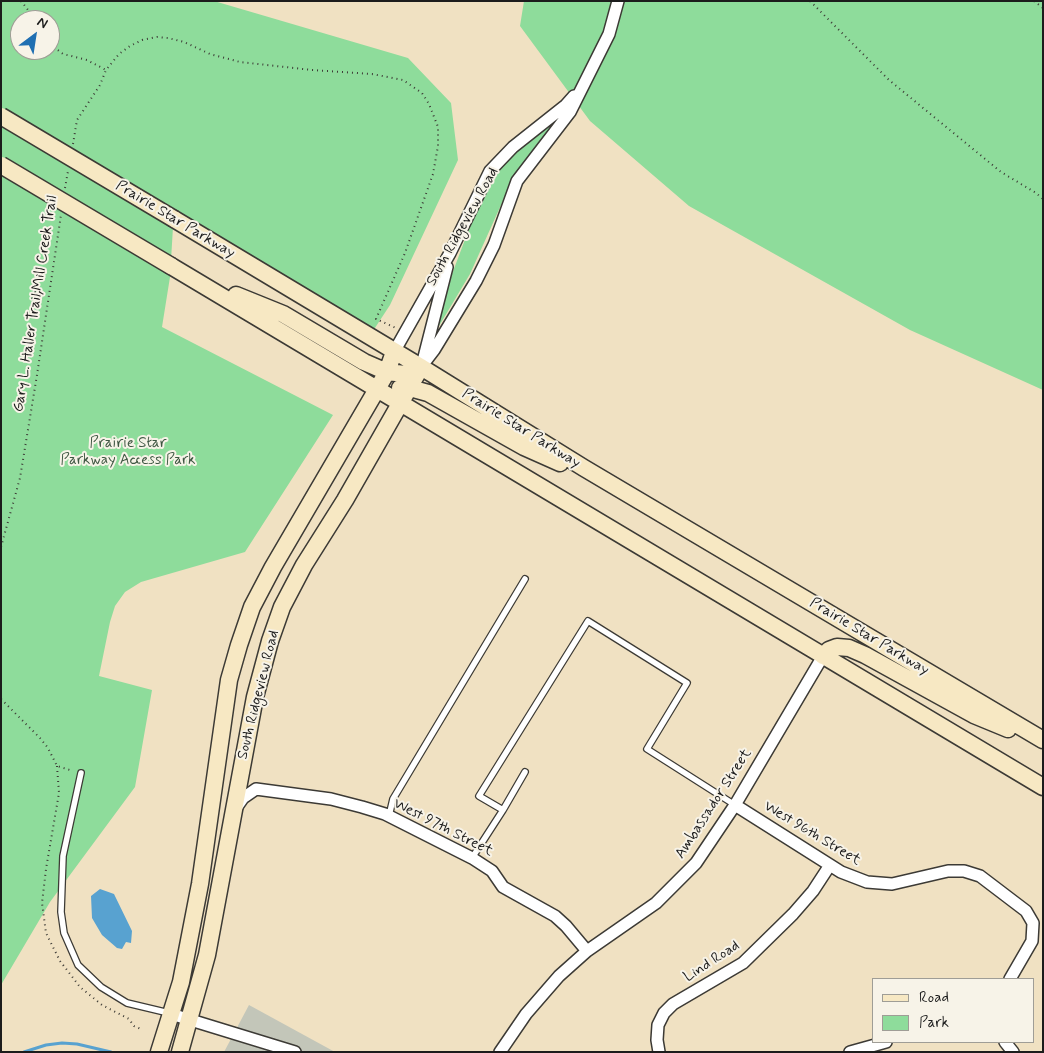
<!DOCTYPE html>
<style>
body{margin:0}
#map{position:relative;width:1044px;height:1053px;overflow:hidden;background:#f0e1c2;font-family:Mynerve,sans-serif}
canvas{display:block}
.frame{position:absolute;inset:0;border:2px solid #1c1c1c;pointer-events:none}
.legend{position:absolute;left:872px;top:978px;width:162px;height:65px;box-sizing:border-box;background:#f7f3e8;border:1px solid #9f9d96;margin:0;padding:6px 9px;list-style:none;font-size:15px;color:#1c1c1c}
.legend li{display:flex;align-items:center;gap:10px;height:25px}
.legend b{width:25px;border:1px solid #9f9d96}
.north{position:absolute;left:10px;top:10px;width:50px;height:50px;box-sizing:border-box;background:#f7f3e8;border:1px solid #9f9d96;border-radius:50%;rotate:31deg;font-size:14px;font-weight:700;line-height:20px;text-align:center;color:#1c1c1c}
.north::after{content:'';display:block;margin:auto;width:18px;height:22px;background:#1f6fb2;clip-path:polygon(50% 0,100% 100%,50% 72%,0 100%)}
</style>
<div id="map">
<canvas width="1044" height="1053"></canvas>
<div class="frame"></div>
<ul class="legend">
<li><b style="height:6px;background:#f7e8c3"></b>Road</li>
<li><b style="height:14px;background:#8edc9b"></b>Park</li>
</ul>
<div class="north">N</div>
</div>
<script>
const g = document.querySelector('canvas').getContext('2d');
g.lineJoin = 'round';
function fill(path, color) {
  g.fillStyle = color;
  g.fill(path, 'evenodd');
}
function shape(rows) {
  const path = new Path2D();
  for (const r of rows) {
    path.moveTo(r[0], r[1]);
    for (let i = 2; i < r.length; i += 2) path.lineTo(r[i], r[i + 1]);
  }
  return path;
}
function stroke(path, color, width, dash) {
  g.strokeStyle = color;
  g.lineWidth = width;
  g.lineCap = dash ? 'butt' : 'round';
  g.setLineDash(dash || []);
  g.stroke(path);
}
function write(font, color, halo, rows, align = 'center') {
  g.font = font + ' Mynerve,sans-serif';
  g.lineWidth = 4;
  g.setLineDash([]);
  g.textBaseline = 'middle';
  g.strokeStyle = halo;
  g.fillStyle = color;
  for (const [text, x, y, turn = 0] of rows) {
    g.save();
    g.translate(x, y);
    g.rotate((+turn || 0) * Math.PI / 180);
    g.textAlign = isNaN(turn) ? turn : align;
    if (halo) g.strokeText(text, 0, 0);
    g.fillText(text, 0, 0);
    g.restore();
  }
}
fill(shape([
 [249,1005,335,1052,224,1052]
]), '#c3c6b9');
fill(shape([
 [1,1,214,1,408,58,451,103,458,160,390,305,369,337,173,227,170,277,162,327,333,415,245,552,141,582,125,592,115,606,110,622,99,676,152,690,135,787,50,902,1,985],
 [20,20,50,20,50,50,20,50],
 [524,1,1041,1,1043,3,1043,390,910,330,689,206,590,121,520,26],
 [560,113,563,115,510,185,470,274,436,331,452,274,475,213,490,180,514,153]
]), '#8edc9b');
fill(shape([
 [100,889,114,894,132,931,131,943,126,942,122,949,117,948,102,935,92,918,91,896]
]), '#58a2d0');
stroke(shape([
 [24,1052,46,1045,62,1043,77,1044,111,1052]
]), '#58a2d0', 3);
const service = shape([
 [81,773,63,856,61,912,64,933,78,965,101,987,127,1003,169,1013],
 [503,810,525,772],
 [389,816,393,799,525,579],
 [472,858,503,810,479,796,588,621,687,683,647,749,735,805]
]);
const minor = shape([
 [394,352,450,253,490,171,513,147,566,105,574,96],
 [423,361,447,267],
 [421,367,434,350,476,281,494,245,517,181,570,112,609,34,618,1],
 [735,805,841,872,867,882,892,884,948,871,964,871,980,876,1026,911,1033,923,1032,941,1010,979],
 [236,808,243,798,256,789,331,799,362,807,385,814,472,858,492,871,503,887,555,916,566,926,587,951],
 [171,1014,295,1052],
 [1005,1042,1013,1052],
 [500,1052,526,1014,559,976,587,951,656,903,696,863,735,805,823,656],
 [659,1052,657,1040,658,1025,664,1013,673,1004,743,963,793,914,813,891,830,865],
 [850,1052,886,1042]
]);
const secondary = shape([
 [174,219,421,367,584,468,1043,740],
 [171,266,1043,787],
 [236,295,283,314,364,362,387,372,405,374,421,367],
 [400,388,410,388,428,393,524,447,560,463],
 [823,656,829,650,837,647,849,648,865,655,974,715,1008,729],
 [159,1052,181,982,200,884,229,680,239,645,252,607,273,567,387,372,394,352],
 [180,1052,207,955,255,697,270,641,282,607,304,565,345,500,421,367]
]);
stroke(service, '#3c3a35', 8);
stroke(minor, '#3c3a35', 14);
stroke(secondary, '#3c3a35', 19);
stroke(shape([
 [21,1,28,10,30,20],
 [810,1,889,80,1001,172,1036,193,1043,199],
 [1034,1,1043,8],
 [50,44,63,54,87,60,106,70],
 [73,144,77,120,100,85,106,70,119,54,130,46,142,40,157,37,168,38,184,42,210,54,240,62,312,70,372,74,403,80,422,93,429,104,438,127,438,146,433,174,405,253,376,319,396,328],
 [65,188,68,171],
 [1,547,20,478,37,375,61,215],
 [1,699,40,738,48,748,57,766,73,771],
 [57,766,59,793,46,869,42,903,46,933,60,961,80,987,102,1005,129,1019,134,1026,141,1029]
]), '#3c3a35', 2, [1, 4]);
stroke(service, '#fff', 5.5);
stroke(minor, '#fff', 11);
stroke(secondary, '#f7e8c3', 16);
const secondaryBridge = shape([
 [1,116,174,219],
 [1,165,171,266]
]);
stroke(secondaryBridge, '#3c3a35', 19, []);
stroke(secondaryBridge, '#f7e8c3', 16);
write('15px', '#1c1c1c', '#f7f3e8', [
 ["Prairie Star Parkway",175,220,31],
 ["South Ridgeview Road",463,227,-61],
 ["Gary L. Haller Trail;Mill Creek Trail",36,304,-81],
 ["Prairie Star Parkway",521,429,32],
 ["Prairie Star Parkway",869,637,31],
 ["South Ridgeview Road",259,695,-76],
 ["Ambassador Street",714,804,-57],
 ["West 97th Street",443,828,27],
 ["West 96th Street",812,834,31],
 ["Lind Road",712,962,-33]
]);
write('15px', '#3e5642', '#f7f3e8', [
 ["Prairie Star",128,444],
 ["Parkway Access Park",128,461]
]);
</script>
